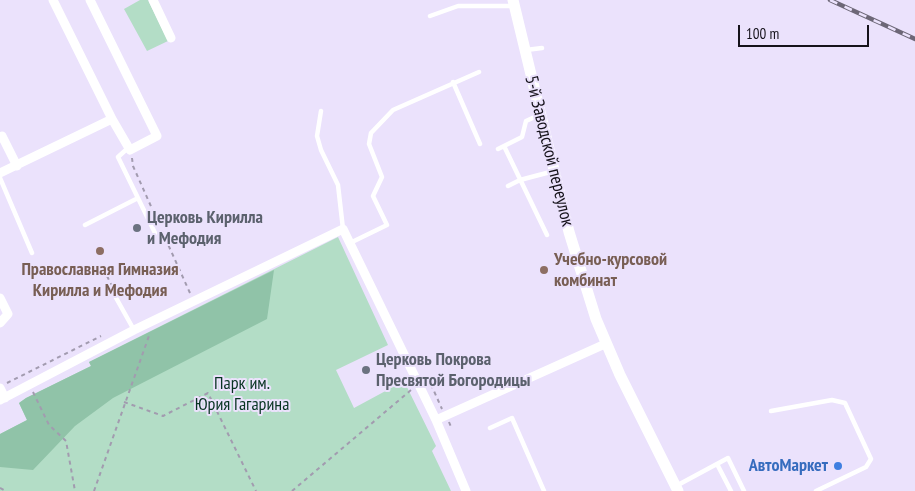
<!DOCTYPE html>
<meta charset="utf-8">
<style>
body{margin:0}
#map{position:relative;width:915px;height:491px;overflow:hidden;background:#ebe2fc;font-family:"PT Sans Narrow",sans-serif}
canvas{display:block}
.scale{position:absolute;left:738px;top:25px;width:131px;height:22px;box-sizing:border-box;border:2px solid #15121a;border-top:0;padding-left:6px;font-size:15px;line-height:18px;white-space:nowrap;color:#15121a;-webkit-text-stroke:4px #ebe2fc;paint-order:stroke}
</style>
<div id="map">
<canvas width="915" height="491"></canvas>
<div class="scale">100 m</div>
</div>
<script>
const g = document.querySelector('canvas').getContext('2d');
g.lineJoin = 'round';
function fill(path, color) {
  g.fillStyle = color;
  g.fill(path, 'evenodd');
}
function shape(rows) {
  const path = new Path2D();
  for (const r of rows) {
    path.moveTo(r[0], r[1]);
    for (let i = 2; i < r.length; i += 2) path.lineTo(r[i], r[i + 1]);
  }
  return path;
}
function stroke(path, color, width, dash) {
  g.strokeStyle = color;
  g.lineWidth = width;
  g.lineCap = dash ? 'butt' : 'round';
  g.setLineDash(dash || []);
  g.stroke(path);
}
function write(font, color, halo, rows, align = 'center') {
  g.font = font + ' "PT Sans Narrow",sans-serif';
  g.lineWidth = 4;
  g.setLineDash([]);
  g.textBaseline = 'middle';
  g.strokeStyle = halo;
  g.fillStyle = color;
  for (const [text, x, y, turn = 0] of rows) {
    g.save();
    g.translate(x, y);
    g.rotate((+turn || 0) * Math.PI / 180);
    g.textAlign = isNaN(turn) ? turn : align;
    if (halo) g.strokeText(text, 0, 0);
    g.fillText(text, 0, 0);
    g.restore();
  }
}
fill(shape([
 [140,0,148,0,168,41,147,51,124,9],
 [338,237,388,345,336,370,354,408,404,381,436,446,432,451,451,491,0,491,0,434,27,420,19,403,26,398,91,366,89,362]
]), '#b3ddc6');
fill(shape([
 [274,270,267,319,113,398,75,426,33,470,0,467,0,434,27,420,19,403,26,398,91,366,89,362]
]), '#90c3a8');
stroke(shape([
 [132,158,133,166,158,222],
 [162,231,190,293],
 [107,276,114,290],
 [426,381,429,380,442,409],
 [7,383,101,336],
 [33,392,49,425,66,441,75,491],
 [124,402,163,416,208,393,256,491],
 [449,422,451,427],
 [0,488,6,491],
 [94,491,150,333],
 [292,491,411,390]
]), '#a29baf', 2, [4, 4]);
stroke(shape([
 [430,16,458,6,513,6],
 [526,50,542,48],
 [453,82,480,144],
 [321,111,317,136,321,150,338,185,343,229],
 [504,146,547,235],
 [128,148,118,157,155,233],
 [498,149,522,137,526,121,539,115],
 [0,178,32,253],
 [508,186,520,180,554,171],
 [85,225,138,198],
 [350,243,387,225,373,196,382,177,369,144,371,133,393,110,479,72],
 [115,296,134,330],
 [771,411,832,400,845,403,871,459,866,467,816,491],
 [490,428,512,418,544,491],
 [717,464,731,491],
 [676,486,728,458,744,491]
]), '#fff', 4.5);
stroke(shape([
 [53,0,112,119,130,150,157,136,90,0],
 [153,0,171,38],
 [0,138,2,136,17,166],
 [0,173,112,119],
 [0,298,8,314,0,323],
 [0,388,5,398],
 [0,400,134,330,343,229,436,420,466,491],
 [436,420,605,344]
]), '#fff', 9);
stroke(shape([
 [513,0,569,232,596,319,620,375,678,491]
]), '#fff', 11);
const rail = shape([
 [830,0,915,39]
]);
stroke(rail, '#6d6777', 4.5);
stroke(rail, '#ebe2fc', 2.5, [8]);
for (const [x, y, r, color] of [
 [137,228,5,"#6b7280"],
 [100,251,5,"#8d6e63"],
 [544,270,5,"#8d6e63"],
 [366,370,5,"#6b7280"],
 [838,466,5,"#3f7fe0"]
]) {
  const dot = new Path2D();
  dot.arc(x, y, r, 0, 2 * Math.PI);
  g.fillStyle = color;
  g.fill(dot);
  stroke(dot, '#ebe2fc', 2);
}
write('18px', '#15121a', '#ebe2fc', [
 ["5-й Заводской переулок",549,151,76]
]);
write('bold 18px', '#5b616d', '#ebe2fc', [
 ["Церковь Кирилла",147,218],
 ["и Мефодия",147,239],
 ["Церковь Покрова",376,360],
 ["Пресвятой Богородицы",376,381]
], 'left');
write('bold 18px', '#785e54', '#ebe2fc', [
 ["Учебно-курсовой",554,260],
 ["комбинат",554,281],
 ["Православная Гимназия",100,270,"center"],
 ["Кирилла и Мефодия",100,291,"center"]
], 'left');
write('18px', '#083422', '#ebe2fc', [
 ["Парк им.",242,384],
 ["Юрия Гагарина",242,405]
]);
write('bold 18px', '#366cbe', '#ebe2fc', [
 ["АвтоМаркет",828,466]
], 'right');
</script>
